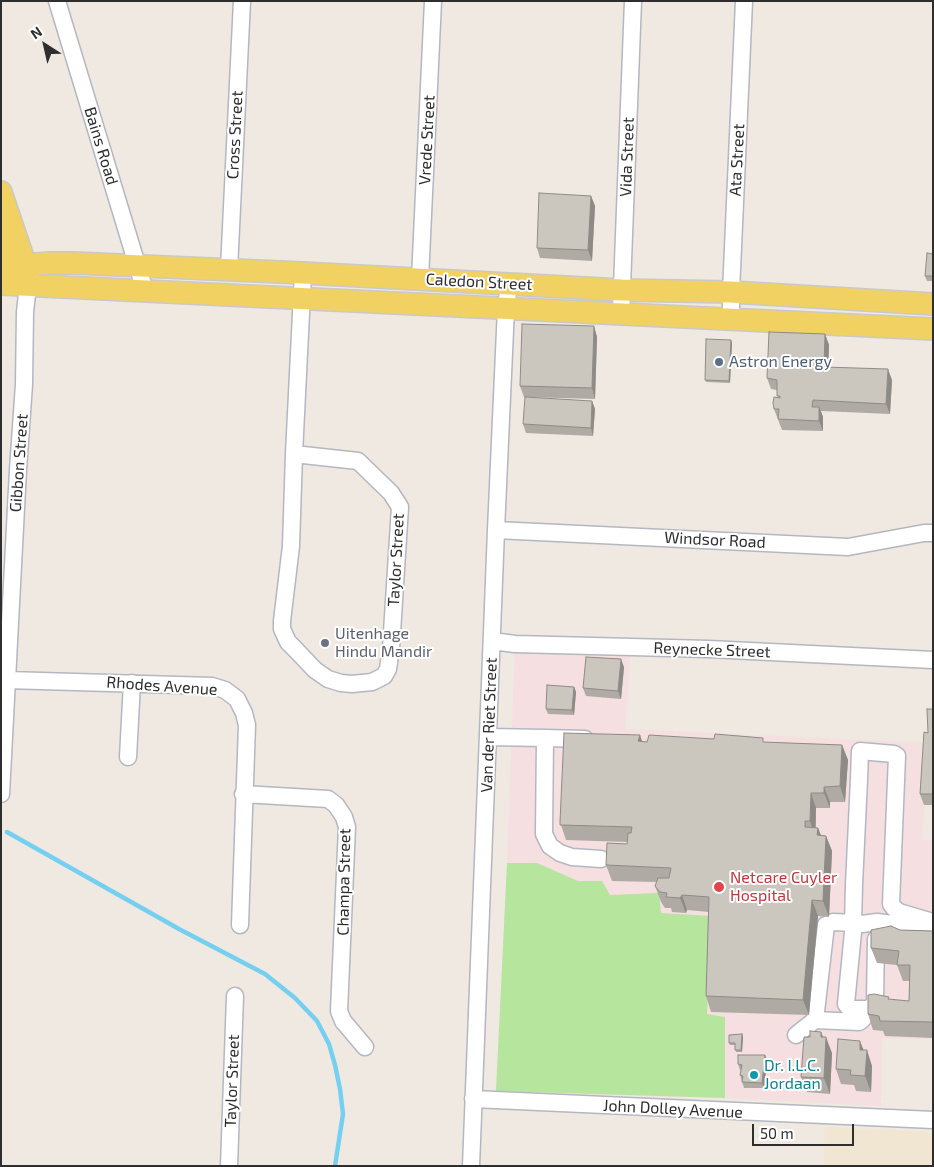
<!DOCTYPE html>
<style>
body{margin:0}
#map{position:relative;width:934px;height:1167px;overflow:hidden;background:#efe9e1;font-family:"Exo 2",sans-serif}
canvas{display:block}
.frame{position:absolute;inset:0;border:2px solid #2e2e2e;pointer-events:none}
.north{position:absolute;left:20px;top:20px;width:50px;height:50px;-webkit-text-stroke:4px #fff;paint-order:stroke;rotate:325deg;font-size:14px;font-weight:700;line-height:20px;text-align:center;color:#2e2e2e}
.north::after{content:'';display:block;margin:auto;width:18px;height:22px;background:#2e2e2e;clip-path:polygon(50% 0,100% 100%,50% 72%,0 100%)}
.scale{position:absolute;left:752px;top:1124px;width:102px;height:22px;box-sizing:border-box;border:2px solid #2e2e2e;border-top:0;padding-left:6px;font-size:15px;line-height:18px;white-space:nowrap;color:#2e2e2e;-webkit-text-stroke:4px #fff;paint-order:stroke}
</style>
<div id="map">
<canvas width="934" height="1167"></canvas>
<div class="frame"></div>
<div class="north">N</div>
<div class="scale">50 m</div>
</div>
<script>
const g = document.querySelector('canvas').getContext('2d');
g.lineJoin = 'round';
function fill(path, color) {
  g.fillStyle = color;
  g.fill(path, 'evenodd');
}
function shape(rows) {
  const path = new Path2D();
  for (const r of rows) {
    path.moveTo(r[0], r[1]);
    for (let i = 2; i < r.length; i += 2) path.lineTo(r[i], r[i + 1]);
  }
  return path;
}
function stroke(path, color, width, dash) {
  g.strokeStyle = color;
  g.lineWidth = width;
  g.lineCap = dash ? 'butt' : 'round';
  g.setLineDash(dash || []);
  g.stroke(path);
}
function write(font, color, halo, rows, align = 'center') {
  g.font = font + ' "Exo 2",sans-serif';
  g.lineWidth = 4;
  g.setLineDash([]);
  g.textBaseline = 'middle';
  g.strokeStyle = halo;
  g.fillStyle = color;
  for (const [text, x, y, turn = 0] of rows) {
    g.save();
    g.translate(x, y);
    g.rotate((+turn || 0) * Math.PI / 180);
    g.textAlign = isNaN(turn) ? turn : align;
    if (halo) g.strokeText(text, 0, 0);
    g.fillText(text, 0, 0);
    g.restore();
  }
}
fill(shape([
 [825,1127,933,1132,933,1166,824,1166]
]), '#f0e6d1');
fill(shape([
 [515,644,631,647,625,729,928,743,922,840,933,840,933,1039,882,1039,881,1106,725,1098,596,1095,496,1091,507,863]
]), '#f5dfe0');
fill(shape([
 [507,863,537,863,578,881,602,881,610,895,659,893,661,913,711,916,707,1014,725,1017,725,1098,496,1091]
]), '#b6e59e');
stroke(shape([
 [7,832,179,929,265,974,295,998,317,1021,329,1044,335,1065,340,1089,343,1114,335,1166]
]), '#75cff0', 4.5);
const minor = shape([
 [57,1,145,291],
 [229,269,242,1],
 [420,279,433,1],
 [621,313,633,1],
 [731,319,731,292,744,1],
 [294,454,358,461,391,493,400,507,391,648,388,669,384,676,372,682,352,684,341,683,328,679,315,670,295,649,288,642,282,629,282,621,291,546,294,454,303,273],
 [496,530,848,547,924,533,933,533],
 [492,641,515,644,709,649,933,660],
 [7,680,212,686,225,690,237,699,244,713,247,725,240,925],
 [489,737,545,738],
 [585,739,545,738,544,834,550,846,560,853,572,857,601,859],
 [128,757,132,683],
 [1,794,18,470,24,384,25,312,28,285],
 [243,794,328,799,336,805,344,817,347,827,339,1011,343,1021,365,1047],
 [933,922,899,912,894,908,891,904,897,756,894,754,860,751,859,779,854,885,853,923,853,932,846,1004,850,1009,865,1009,863,1019,859,1022,815,1020,826,925,833,922,853,923,862,924,877,922,910,926,933,923],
 [866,1009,871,1008,875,1002,876,939],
 [796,1035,815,1020],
 [473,1099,933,1120],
 [229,1166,235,996],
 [471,1166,496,530,506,308,509,284]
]);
const major = shape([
 [1,192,26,266,28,279],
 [1,237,10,267,10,279],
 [1,267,49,263,74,263,303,273,622,290,731,292,933,304],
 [1,284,933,329]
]);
stroke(minor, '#b4b7c1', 19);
stroke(major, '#c9c9c9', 24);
stroke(minor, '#fff', 16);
stroke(major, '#f2d163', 21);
fill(shape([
 [591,196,595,206,592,261,540,258,537,248],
 [933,254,933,281,927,281,925,276],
 [594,326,597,337,595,399,524,397,520,386],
 [825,334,829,345,828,367,892,380,890,414,821,411,823,417,823,431,782,430,774,409,778,398,777,390,771,389,767,378],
 [731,340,732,343,730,383,706,382,705,380],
 [592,401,595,409,593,436,526,433,523,424],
 [624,667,621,699,586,696,583,688],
 [574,687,576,692,574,715,548,714,546,709],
 [933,709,933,805,924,805,920,794,928,733],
 [640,735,642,742,764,742,842,745,848,760,845,802,830,802,830,808,816,808,816,828,818,828,821,835,826,836,832,851,829,917,818,916,809,1015,711,1012,706,996,709,912,687,910,686,913,672,912,671,908,665,908,661,902,655,886,657,882,612,881,606,865,627,844,627,842,566,840,560,822],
 [900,930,933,931,933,1038,885,1036,883,1031,873,1030,868,1014,890,1000,909,1001,909,981,903,981,897,965,877,963,871,948],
 [821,1032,823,1037,832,1053,830,1094,807,1092,801,1077],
 [742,1034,743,1037,742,1052,736,1052,735,1045,730,1045,729,1043],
 [864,1050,872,1066,871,1092,856,1091,854,1085,841,1084,836,1069],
 [765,1055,767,1061,764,1088,744,1088,740,1075,741,1070,740,1070,738,1064]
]), '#afaba4');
fill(shape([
 [591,196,595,206,592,261,588,250],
 [594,326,597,337,595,399,592,388],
 [825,334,829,345,828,378,824,367],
 [731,340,732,343,730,383,729,381],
 [888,369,892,380,890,414,886,404],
 [592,401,595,409,593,436,591,428],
 [819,407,823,417,823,431,819,421],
 [621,659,624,667,621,699,618,691],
 [574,687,576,692,574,715,572,710],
 [640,735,645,750,638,741],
 [842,745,848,760,845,802,840,786],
 [824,787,830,802,830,808,824,793],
 [811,793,816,808,815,836,810,821],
 [818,828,824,844,817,835],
 [826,836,832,851,829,917,823,901],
 [682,895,687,910,686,913,680,898],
 [812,900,818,916,809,1015,803,1000],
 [821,1032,826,1044,826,1037,832,1053,830,1094,824,1078],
 [742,1034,743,1037,742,1052,741,1050],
 [860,1041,866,1056,860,1050],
 [867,1050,872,1066,871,1092,865,1076],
 [765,1055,767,1061,764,1088,762,1083]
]), '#8e8b86');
const building = shape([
 [539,193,591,196,588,250,537,248,539,193],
 [927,253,933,254,933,276,925,276,927,253],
 [522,324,594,326,592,388,520,386,522,324],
 [769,332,825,334,824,367,888,369,886,404,813,400,812,407,819,407,819,421,778,419,779,409,774,409,773,403,774,397,780,398,780,396,777,396,777,380,767,378,769,332],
 [706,339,731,340,729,381,705,380,706,339],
 [525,397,592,401,591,428,523,424,525,397],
 [586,657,621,659,618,691,583,688,586,657],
 [547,685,574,687,572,710,546,709,547,685],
 [927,709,933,709,933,794,920,794,924,732,928,733,927,709],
 [564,733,640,735,638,741,647,742,649,735,714,739,715,734,763,738,763,742,842,745,840,786,824,787,824,793,811,793,810,821,805,821,805,827,818,828,817,835,826,836,823,901,812,900,803,1000,706,996,709,897,682,895,680,898,666,897,667,893,660,892,655,886,658,878,669,878,671,868,606,865,607,843,627,844,628,833,631,833,632,827,560,825,560,822,564,733],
 [891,926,900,930,933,931,933,1022,880,1021,879,1016,868,1014,868,995,874,994,889,997,888,999,909,1001,910,965,897,965,899,951,871,948,871,930,891,926],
 [810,1031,821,1032,821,1037,826,1037,824,1078,801,1077,804,1037,810,1037,810,1031],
 [742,1034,741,1050,735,1050,735,1043,729,1043,729,1035,742,1034],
 [838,1039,860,1041,860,1050,867,1050,865,1076,850,1075,851,1070,836,1069,838,1039],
 [738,1055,765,1055,762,1083,742,1082,743,1076,740,1075,742,1065,738,1064,738,1055]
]);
fill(building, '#cbc7bf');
stroke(building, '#8e8b86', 1);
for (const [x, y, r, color] of [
 [719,362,5,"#5c6f8a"],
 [325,643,5,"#6b7280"],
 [719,887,6,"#e0444e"],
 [754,1075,5,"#0f9aa8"]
]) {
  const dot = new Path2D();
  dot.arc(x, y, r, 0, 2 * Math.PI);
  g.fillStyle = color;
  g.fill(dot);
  stroke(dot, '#fff', 2);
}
write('16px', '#2e2e2e', '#fff', [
 ["Cross Street",235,135,-87],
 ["Vrede Street",427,140,-87],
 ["Bains Road",101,146,73],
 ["Vida Street",627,157,-88],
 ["Ata Street",737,160,-87],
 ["Caledon Street",479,282,3],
 ["Gibbon Street",19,463,-86],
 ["Windsor Road",715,540,3],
 ["Taylor Street",396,560,-87],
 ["Reynecke Street",712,650,2],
 ["Rhodes Avenue",162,686,4],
 ["Van der Riet Street",489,725,-88],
 ["Champa Street",344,882,-89],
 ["Taylor Street",232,1081,-88],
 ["John Dolley Avenue",673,1109,3]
]);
write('16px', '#4e5e75', '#fff', [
 ["Astron Energy",729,362]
], 'left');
write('16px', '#5b616d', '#fff', [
 ["Uitenhage",335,634],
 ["Hindu Mandir",335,652]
], 'left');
write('16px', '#be3a42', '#fff', [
 ["Netcare Cuyler",730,878],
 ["Hospital",730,896]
], 'left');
write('16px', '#0d838f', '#fff', [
 ["Dr. I.L.C.",764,1066],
 ["Jordaan",764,1084]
], 'left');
</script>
